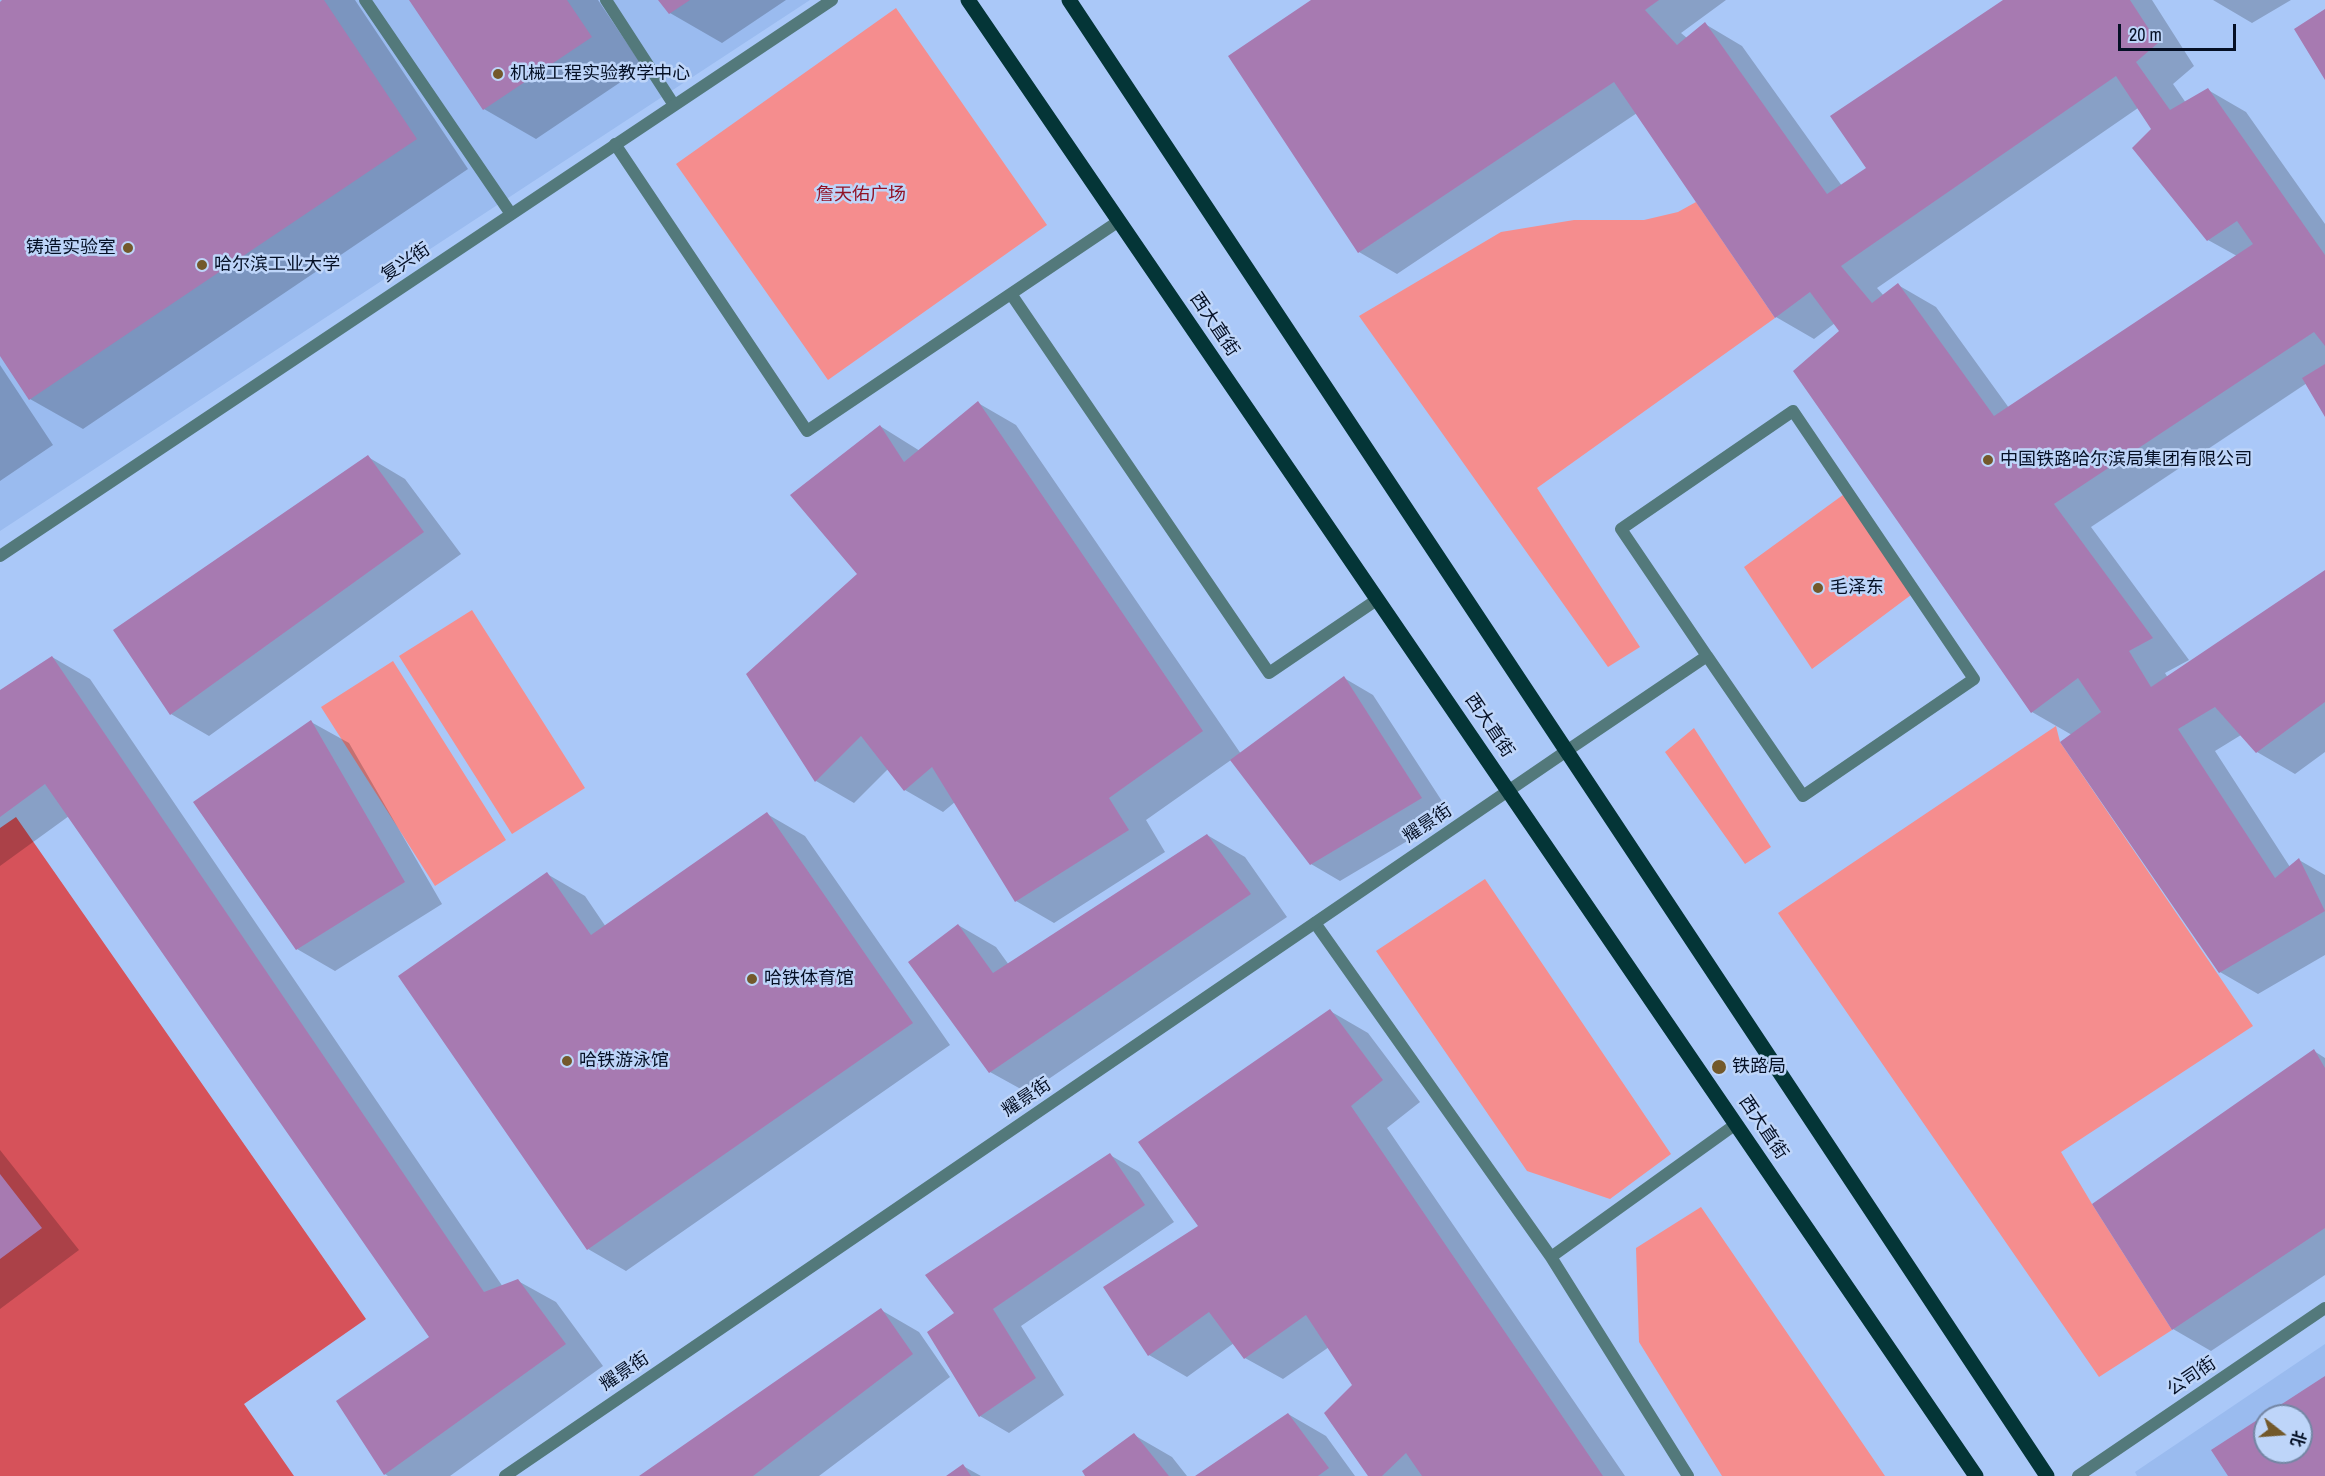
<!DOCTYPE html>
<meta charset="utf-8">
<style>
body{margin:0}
#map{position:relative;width:2325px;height:1476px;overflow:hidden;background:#aac8f8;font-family:"Archivo Narrow","Noto Sans SC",sans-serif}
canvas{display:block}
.north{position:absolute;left:2253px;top:1404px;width:60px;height:60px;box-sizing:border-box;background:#bed5f9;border:2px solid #7486a4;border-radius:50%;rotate:107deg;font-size:16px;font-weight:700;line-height:24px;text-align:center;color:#051025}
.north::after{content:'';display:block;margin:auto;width:21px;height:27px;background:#73592b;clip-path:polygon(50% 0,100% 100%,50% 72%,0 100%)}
.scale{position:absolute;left:2118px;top:24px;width:118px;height:27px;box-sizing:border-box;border:3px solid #051025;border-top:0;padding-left:8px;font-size:18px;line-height:21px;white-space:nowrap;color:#051025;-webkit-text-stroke:4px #bed5f9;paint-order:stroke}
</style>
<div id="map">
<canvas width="2325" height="1476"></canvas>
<div class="north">北</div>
<div class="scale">20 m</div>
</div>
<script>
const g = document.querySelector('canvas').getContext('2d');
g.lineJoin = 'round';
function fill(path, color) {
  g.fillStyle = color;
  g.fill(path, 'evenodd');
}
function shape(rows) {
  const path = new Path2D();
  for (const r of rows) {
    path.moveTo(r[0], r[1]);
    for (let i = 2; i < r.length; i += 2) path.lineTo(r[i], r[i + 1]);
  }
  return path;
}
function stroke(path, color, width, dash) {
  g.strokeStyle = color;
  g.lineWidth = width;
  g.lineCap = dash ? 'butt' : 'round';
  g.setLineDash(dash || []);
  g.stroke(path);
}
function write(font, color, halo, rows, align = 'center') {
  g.font = font + ' "Archivo Narrow","Noto Sans SC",sans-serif';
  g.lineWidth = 5;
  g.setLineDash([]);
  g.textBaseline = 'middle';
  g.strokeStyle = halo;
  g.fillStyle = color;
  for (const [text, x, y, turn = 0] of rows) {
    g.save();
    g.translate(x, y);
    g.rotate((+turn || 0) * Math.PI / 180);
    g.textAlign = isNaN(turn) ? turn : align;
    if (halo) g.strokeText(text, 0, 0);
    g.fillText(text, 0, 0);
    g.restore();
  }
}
fill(shape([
 [0,0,810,0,0,531],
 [2325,1344,2325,1476,2137,1476,2135,1472],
 [2265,1416,2301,1416,2301,1452,2265,1452]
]), '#9abbef');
fill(shape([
 [896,8,1047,225,828,380,676,164],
 [1696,202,1775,318,1537,488,1640,647,1608,667,1359,316,1501,232,1574,220,1644,220,1678,212],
 [1847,492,1915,592,1812,669,1744,567],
 [472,610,585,788,512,834,399,656],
 [393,661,506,840,435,886,321,707],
 [2056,726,2060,742,2253,1026,2061,1152,2092,1204,2172,1330,2099,1377,1778,913],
 [1694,728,1771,847,1745,864,1665,752],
 [1485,879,1671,1154,1610,1199,1527,1171,1376,951],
 [1701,1207,1885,1476,1722,1476,1639,1342,1636,1248]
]), '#f58d8e');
fill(shape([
 [16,817,366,1319,244,1404,294,1476,0,1476,0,828]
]), '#d6525a');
fill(shape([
 [5,0,355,0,468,169,83,429,30,399,0,354,0,3],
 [411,0,598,0,643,67,536,139,484,109],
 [660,0,786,0,722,43,670,13],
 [1313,0,1726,0,1681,33,1687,38,1705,24,1742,46,1842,186,1868,168,2006,0,2152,0,2194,66,2173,84,2186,103,2208,90,2246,112,2325,224,2325,414,2307,383,2091,527,2189,660,2165,673,2168,678,2325,572,2325,752,2295,774,2257,752,2241,735,2215,751,2290,867,2299,860,2325,875,2325,955,2258,994,2220,972,2072,735,2032,712,1841,331,1835,323,1814,339,1776,317,1637,113,1397,274,1359,252],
 [2138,108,2153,129,2208,240,2237,256,2009,408,1936,307,1898,285,1884,296,1877,288],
 [2213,0,2291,0,2252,23],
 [0,365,53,445,0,481],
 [978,403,1016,425,1241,754,1344,678,1373,695,1451,815,1340,881,1311,864,1231,760,1146,820,1165,852,1054,923,1016,901,955,802,943,812,905,790,888,769,854,803,816,781,748,674,859,575,880,426,920,451],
 [368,457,405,479,461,554,209,736,171,714],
 [52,657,90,679,503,1287,518,1281,556,1302,603,1366,450,1476,388,1476,385,1474,431,1338,69,816,0,866,0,691],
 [311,722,349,743,442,904,335,971,297,949],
 [767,814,805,836,950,1045,626,1271,588,1249,547,874,585,896,606,927],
 [1207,835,1245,857,1287,917,1028,1093,990,1072,958,925,996,947,1009,965],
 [1330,1011,1368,1033,1420,1102,1387,1128,1625,1476,1370,1476,1354,1385,1329,1347,1283,1379,1245,1358,1234,1343,1187,1377,1149,1355,1200,1226],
 [2314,1051,2325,1058,2325,1275,2211,1351,2173,1329],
 [0,1150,79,1250,0,1309],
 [1110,1155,1139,1172,1174,1222,1021,1326,1064,1395,1009,1433,980,1416,929,1332,956,1313],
 [881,1310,919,1332,950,1377,819,1476,642,1476],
 [1288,1414,1326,1436,1355,1476,1198,1476],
 [1134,1435,1172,1457,1187,1476,1087,1476],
 [963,1466,981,1476,948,1476]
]), '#0003');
fill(shape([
 [2,0,324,0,417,139,29,400,0,356,0,2],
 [409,0,567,0,592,37,483,110],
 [658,0,690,0,669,14],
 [1311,0,1659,0,1645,10,1677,45,1705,22,1827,194,1866,168,1830,116,2003,0,2130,0,2158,43,2136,62,2170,110,2208,88,2325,255,2325,346,2314,332,2054,504,2153,638,2129,651,2151,687,2325,570,2325,702,2256,753,2215,707,2178,729,2275,878,2299,858,2325,911,2219,973,2060,742,2101,712,2078,678,2031,713,1793,371,1839,331,1810,292,1775,318,1614,82,1358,253,1228,56],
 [2116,76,2151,129,2132,148,2207,241,2237,221,2253,244,1994,416,1898,283,1872,303,1841,266],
 [2325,9,2325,80,2294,29],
 [2325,364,2325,417,2302,378],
 [978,401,1203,731,1109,798,1129,830,1015,902,932,767,904,791,861,736,815,782,746,674,857,574,790,495,880,425,904,462],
 [368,455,424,532,170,715,113,630],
 [52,656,484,1292,518,1279,566,1344,384,1475,336,1401,429,1337,45,784,0,817,0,690],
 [1344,676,1422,798,1310,865,1230,760],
 [311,720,405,882,296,950,193,802],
 [767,812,913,1023,587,1250,398,976,547,872,591,935],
 [1207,834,1251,894,989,1073,908,962,958,924,993,973],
 [1330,1009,1383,1080,1351,1106,1603,1476,1422,1476,1406,1453,1382,1476,1368,1476,1324,1413,1352,1385,1306,1315,1244,1359,1209,1312,1148,1356,1103,1287,1198,1226,1138,1142],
 [2314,1049,2325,1068,2325,1228,2172,1330,2092,1204],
 [1110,1153,1145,1205,993,1309,1036,1378,979,1417,927,1332,954,1313,925,1275],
 [0,1174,42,1228,0,1259],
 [881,1308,913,1354,753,1476,639,1476],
 [2325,1376,2325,1476,2228,1476,2211,1450],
 [2265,1416,2301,1416,2301,1452,2265,1452],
 [1288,1413,1329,1468,1318,1476,1195,1476],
 [1134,1433,1169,1476,1085,1476,1082,1471],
 [963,1464,971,1476,946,1476]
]), '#a77ab1');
stroke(shape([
 [365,0,511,214],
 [606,0,674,105],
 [615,144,807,431,1119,221],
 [1011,294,1269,673,1378,599],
 [1568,750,1707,656,1803,796,1974,679,1793,411,1621,529,1707,656],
 [1315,923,1551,1257,1736,1124],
 [1551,1257,1688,1476]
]), '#53797b', 12);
stroke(shape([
 [0,556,832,0],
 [505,1476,1568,750],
 [2078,1476,2325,1308]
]), '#53797b', 12);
stroke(shape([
 [968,0,1976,1476],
 [1069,0,2047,1476]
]), '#043537', 15);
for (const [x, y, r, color] of [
 [498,74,6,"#73592b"],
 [128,248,6,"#73592b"],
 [202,265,6,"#73592b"],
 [1988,460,6,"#73592b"],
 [1818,588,6,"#73592b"],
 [752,979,6,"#73592b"],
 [567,1061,6,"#73592b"],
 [1719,1067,8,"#73592b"]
]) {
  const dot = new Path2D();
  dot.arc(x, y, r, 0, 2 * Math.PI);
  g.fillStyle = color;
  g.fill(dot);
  stroke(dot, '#bed5f9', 2);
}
write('18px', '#051025', '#bed5f9', [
 ["机械工程实验教学中心",510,74],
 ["铸造实验室",116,248,"right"],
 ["哈尔滨工业大学",214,265],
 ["中国铁路哈尔滨局集团有限公司",2000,460],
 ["毛泽东",1830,588],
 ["哈铁体育馆",764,979],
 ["哈铁游泳馆",579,1061],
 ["铁路局",1732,1067]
], 'left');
write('18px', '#911327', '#bed5f9', [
 ["詹天佑广场",861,195]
]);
write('18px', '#051025', '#bed5f9', [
 ["复兴街",406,263,-34],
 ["西大直街",1214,325,56],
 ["西大直街",1489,726,56],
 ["耀景街",1428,824,-34],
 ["耀景街",1027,1098,-34],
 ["西大直街",1763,1128,56],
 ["耀景街",625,1372,-34],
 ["公司街",2192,1377,-34]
]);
</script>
